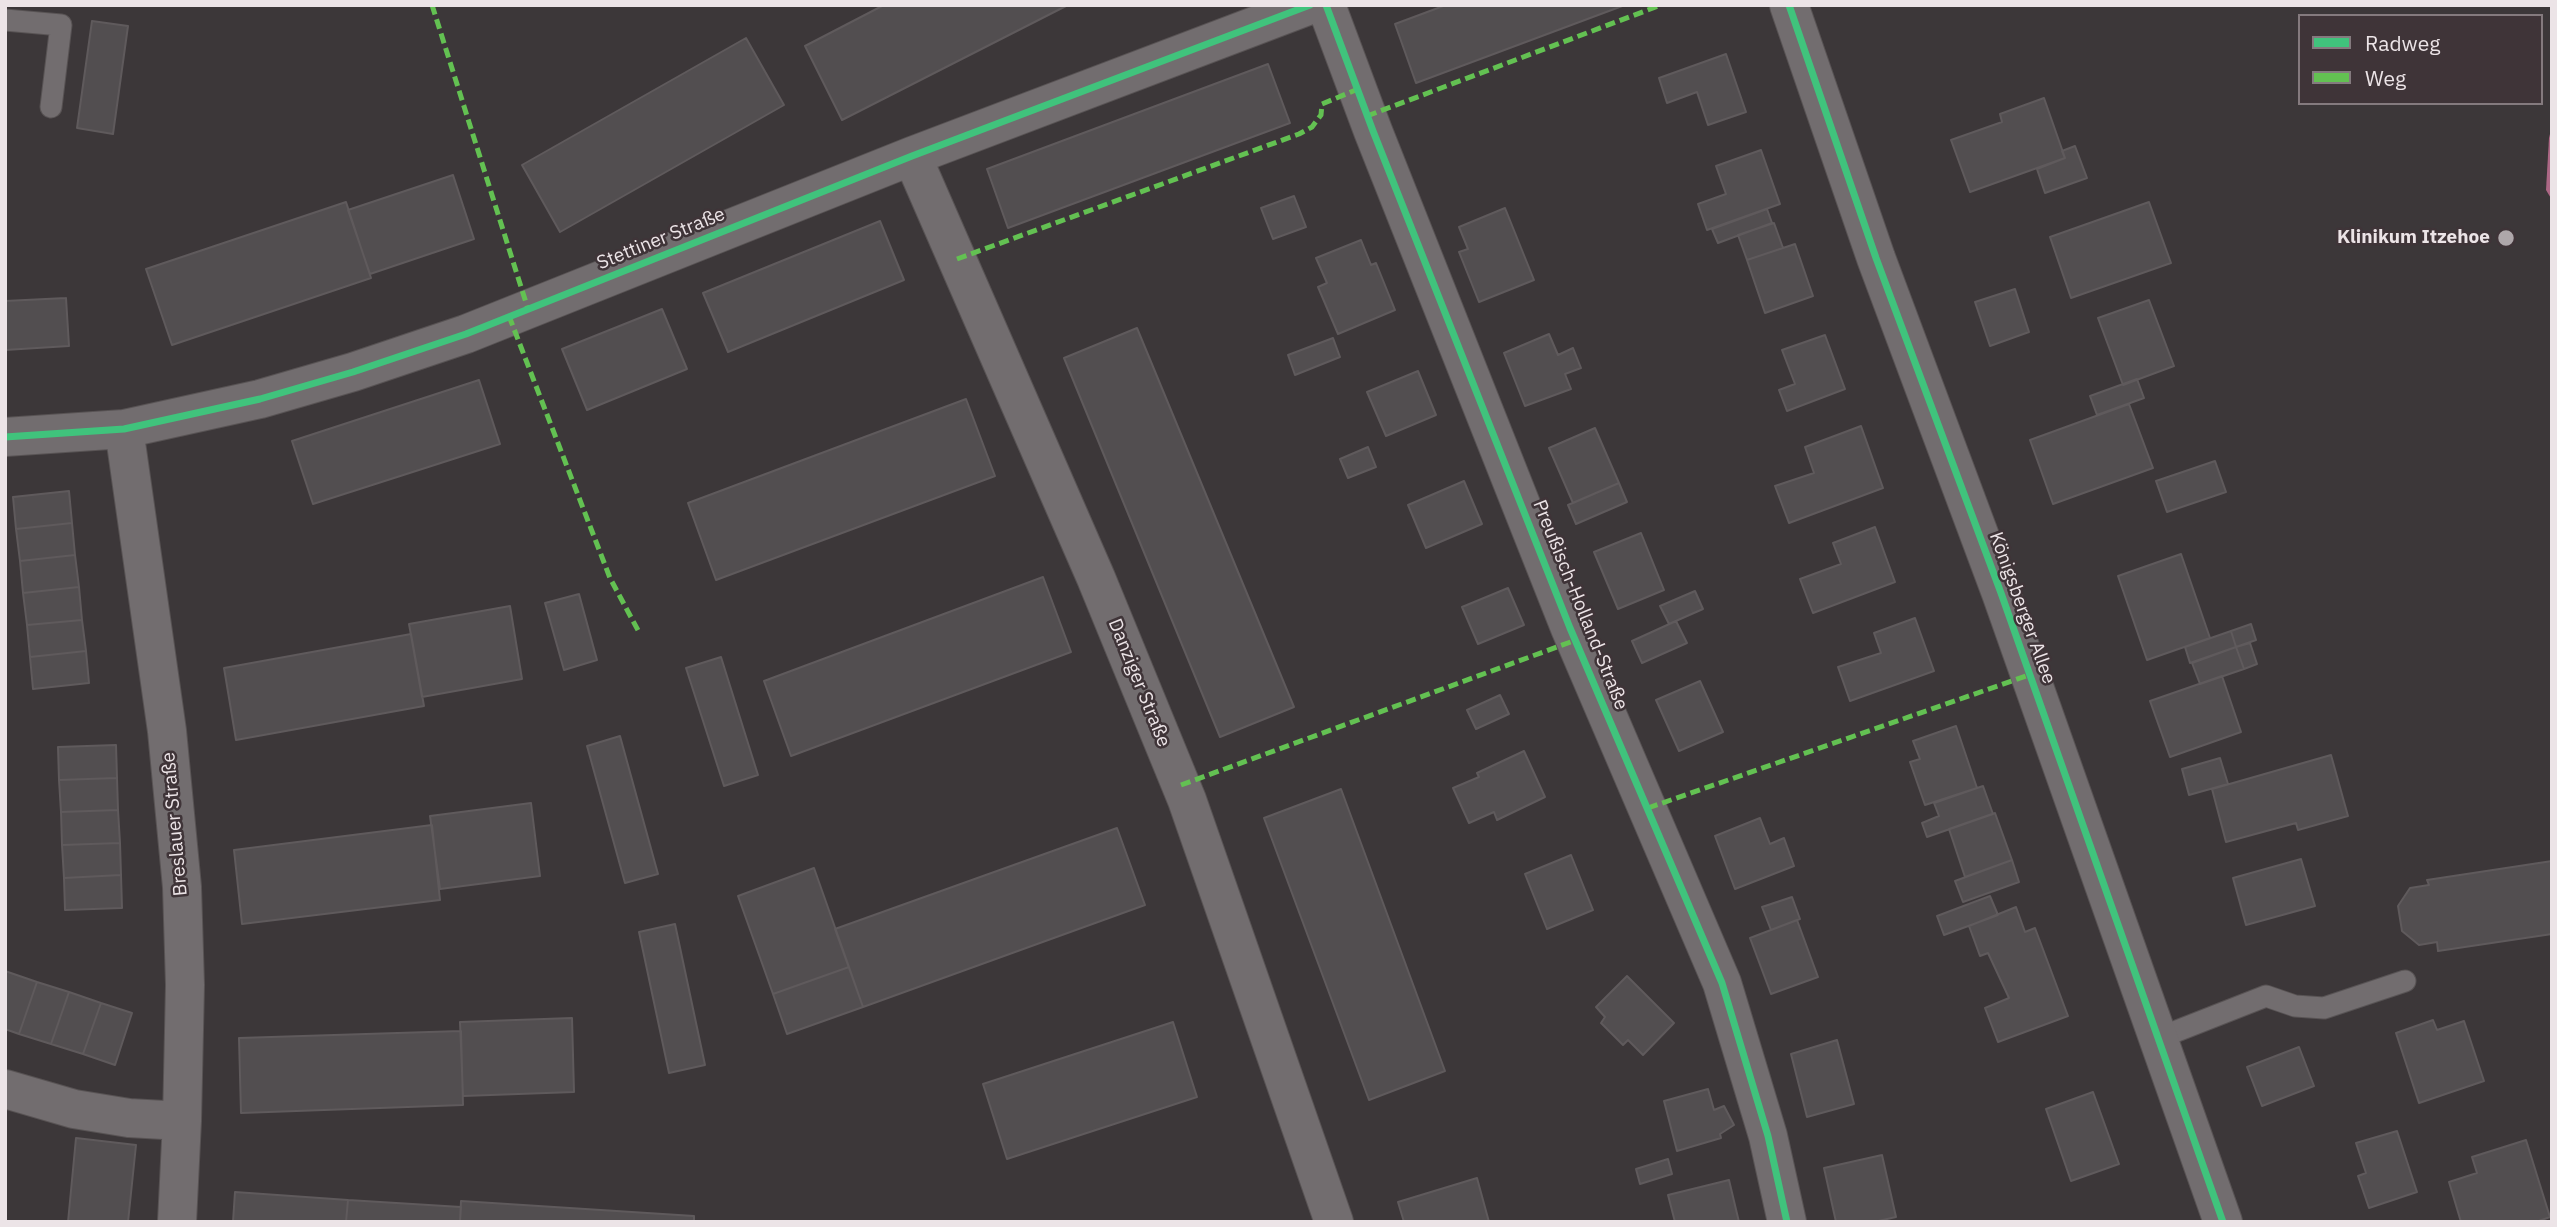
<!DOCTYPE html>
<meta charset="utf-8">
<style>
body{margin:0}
#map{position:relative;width:2557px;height:1227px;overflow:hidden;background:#3c3739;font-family:"IBM Plex Sans",sans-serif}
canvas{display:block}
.frame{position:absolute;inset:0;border:7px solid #ece4e7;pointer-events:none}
.legend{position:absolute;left:2298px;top:14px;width:245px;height:91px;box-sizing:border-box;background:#3f3438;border:2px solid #847a7e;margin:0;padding:9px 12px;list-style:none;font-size:21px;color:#ece4e7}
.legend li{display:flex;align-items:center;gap:14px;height:35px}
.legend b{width:35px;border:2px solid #847a7e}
</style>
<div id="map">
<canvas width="2557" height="1227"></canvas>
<div class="frame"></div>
<ul class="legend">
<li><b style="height:9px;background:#40c37c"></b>Radweg</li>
<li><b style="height:9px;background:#63c152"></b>Weg</li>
</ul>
</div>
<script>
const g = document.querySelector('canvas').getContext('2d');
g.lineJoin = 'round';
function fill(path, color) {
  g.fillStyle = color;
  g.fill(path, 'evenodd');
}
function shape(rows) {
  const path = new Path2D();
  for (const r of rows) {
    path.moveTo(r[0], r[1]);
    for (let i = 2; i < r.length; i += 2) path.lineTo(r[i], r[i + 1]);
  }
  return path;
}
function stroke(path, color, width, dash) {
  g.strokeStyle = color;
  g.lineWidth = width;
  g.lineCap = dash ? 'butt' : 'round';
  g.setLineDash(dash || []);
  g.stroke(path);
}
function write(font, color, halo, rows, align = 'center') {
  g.font = font + ' "IBM Plex Sans",sans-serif';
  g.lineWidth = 5;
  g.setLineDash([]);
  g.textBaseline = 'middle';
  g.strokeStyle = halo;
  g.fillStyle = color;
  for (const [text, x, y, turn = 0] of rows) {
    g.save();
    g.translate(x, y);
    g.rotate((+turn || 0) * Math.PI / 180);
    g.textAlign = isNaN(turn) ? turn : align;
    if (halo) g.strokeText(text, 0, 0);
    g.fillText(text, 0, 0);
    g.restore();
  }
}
fill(shape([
 [2552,126,2552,200,2546,190,2549,138]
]), '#ad6785');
const building = shape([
 [884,5,1068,5,842,120,805,46,884,5],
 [1446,5,1625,5,1416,83,1395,24,1446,5],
 [92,21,128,26,113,134,77,128,92,21],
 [746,38,784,105,560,232,522,165,746,38],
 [1726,54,1746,112,1708,125,1697,92,1667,103,1659,78,1726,54],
 [1268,64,1290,123,1008,228,987,169,1268,64],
 [2044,98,2065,158,1970,192,1951,140,2002,122,2000,114,2044,98],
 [2075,146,2087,178,2045,193,2037,169,2065,158,2062,151,2075,146],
 [1761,150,1780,204,1707,230,1698,204,1726,194,1716,166,1761,150],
 [453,175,474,239,370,274,348,210,453,175],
 [1294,196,1306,227,1273,239,1261,208,1294,196],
 [346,202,371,278,172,345,146,269,346,202],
 [2149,202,2171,263,2071,298,2050,237,2149,202],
 [1505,208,1534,280,1479,302,1459,252,1468,249,1459,227,1505,208],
 [1767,209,1772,223,1718,243,1712,229,1767,209],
 [880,221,904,280,728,352,703,293,880,221],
 [1774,223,1783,248,1747,260,1738,235,1774,223],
 [1361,240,1371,265,1376,263,1395,310,1338,334,1318,287,1327,283,1316,258,1361,240],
 [1795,244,1813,296,1765,313,1747,260,1795,244],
 [2015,289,2029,332,1990,346,1975,302,2015,289],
 [66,298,69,346,5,350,5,301,66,298],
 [2149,300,2174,366,2123,385,2098,318,2149,300],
 [662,309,687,369,587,410,562,349,662,309],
 [1137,328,1294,707,1220,737,1064,358,1137,328],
 [1549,334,1558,355,1573,348,1581,368,1565,374,1571,389,1525,406,1504,353,1549,334],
 [1825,335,1845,389,1787,411,1779,390,1795,384,1782,350,1825,335],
 [1333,338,1340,357,1295,375,1288,355,1333,338],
 [1418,371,1436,415,1386,436,1367,392,1418,371],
 [2137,379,2144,398,2097,415,2090,396,2137,379],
 [479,380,500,444,313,504,292,441,479,380],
 [966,399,995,476,716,580,688,503,966,399],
 [2129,404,2153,468,2053,504,2030,440,2129,404],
 [1861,426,1883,488,1789,523,1775,486,1814,473,1805,447,1861,426],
 [1595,428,1619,483,1573,503,1549,448,1595,428],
 [1368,447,1376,467,1348,478,1340,459,1368,447],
 [2215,461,2226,492,2167,512,2156,481,2215,461],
 [1464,481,1482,524,1426,548,1408,505,1464,481],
 [1619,483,1627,502,1576,524,1568,505,1619,483],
 [69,491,72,523,16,529,13,497,69,491],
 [72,523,75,555,20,561,16,529,72,523],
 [1875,527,1895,582,1813,613,1800,579,1841,564,1833,543,1875,527],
 [1641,533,1664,590,1618,609,1594,552,1641,533],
 [2181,554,2210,638,2147,660,2118,576,2181,554],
 [75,555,79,587,23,593,20,561,75,555],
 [1043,577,1071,652,791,756,764,681,1043,577],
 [79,587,82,620,27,625,23,593,79,587],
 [1508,588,1524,625,1478,644,1462,607,1508,588],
 [1695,591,1703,609,1669,624,1660,606,1695,591],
 [579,594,597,660,564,670,545,603,579,594],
 [510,606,522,679,422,697,409,624,510,606],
 [1915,618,1934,671,1850,701,1838,667,1881,653,1874,633,1915,618],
 [82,620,86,651,30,657,27,625,82,620],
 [1676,621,1687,643,1642,663,1632,641,1676,621],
 [2251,624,2256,640,2236,647,2231,631,2251,624],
 [2231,631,2236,647,2190,663,2185,647,2231,631],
 [411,634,424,706,236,740,224,668,411,634],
 [2250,643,2257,664,2244,669,2236,647,2250,643],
 [2236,647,2244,669,2200,684,2192,663,2236,647],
 [86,651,89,683,33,689,30,657,86,651],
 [721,657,758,775,724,786,686,668,721,657],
 [2222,676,2241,732,2170,757,2150,701,2222,676],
 [1700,681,1723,732,1679,751,1656,700,1700,681],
 [1500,695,1509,714,1476,729,1467,710,1500,695],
 [1956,726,1977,788,1925,805,1910,762,1920,759,1913,741,1956,726],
 [620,736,658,874,625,883,587,746,620,736],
 [116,745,117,778,59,780,58,747,116,745],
 [1524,751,1545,797,1497,820,1494,812,1469,823,1453,788,1479,777,1477,773,1524,751],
 [2331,755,2348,816,2298,830,2296,823,2226,842,2212,789,2331,755],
 [2220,758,2228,784,2189,795,2182,769,2220,758],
 [117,778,118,810,61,812,59,780,117,778],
 [1983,786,1993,814,1927,837,1922,823,1939,816,1934,803,1983,786],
 [1341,789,1445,1071,1369,1100,1264,818,1341,789],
 [531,803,540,876,440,889,430,816,531,803],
 [118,810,120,843,62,845,61,812,118,810],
 [1995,813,2012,860,1965,877,1949,829,1995,813],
 [1760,818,1770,844,1784,838,1794,866,1735,889,1715,836,1760,818],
 [432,825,440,900,242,924,234,850,432,825],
 [1117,828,1145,905,863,1007,835,929,1117,828],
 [120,843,121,875,64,878,62,845,120,843],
 [1571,855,1593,910,1547,929,1525,874,1571,855],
 [2301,859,2315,906,2246,925,2233,878,2301,859],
 [2012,860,2019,882,1963,902,1955,881,2012,860],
 [2552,861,2552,934,2438,951,2437,942,2419,945,2402,931,2398,906,2410,888,2429,885,2427,880,2552,861],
 [814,868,849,967,773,994,738,896,814,868],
 [121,875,122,908,65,910,64,878,121,875],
 [1990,896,1998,915,1944,935,1937,916,1990,896],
 [1792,897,1800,919,1771,930,1762,907,1792,897],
 [2016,907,2025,932,2035,928,2068,1016,1998,1042,1985,1008,2009,998,1988,953,1980,956,1969,926,2016,907],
 [1797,920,1818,977,1771,994,1750,938,1797,920],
 [675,924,705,1065,669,1073,639,932,675,924],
 [849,967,863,1007,787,1034,773,994,849,967],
 [5,971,37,982,19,1034,5,1029,5,971],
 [1627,976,1674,1023,1643,1055,1628,1040,1623,1045,1601,1023,1605,1017,1596,1007,1627,976],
 [37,982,69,992,51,1044,19,1034,37,982],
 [69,992,101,1003,83,1054,51,1044,69,992],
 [101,1003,132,1013,115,1065,83,1054,101,1003],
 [572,1018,574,1092,463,1096,460,1022,572,1018],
 [2433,1020,2437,1030,2464,1021,2484,1081,2419,1103,2396,1033,2433,1020],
 [1173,1022,1197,1097,1007,1159,983,1084,1173,1022],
 [461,1031,463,1105,241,1113,239,1038,461,1031],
 [1837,1040,1854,1104,1807,1117,1791,1054,1837,1040],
 [2299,1047,2314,1086,2262,1106,2247,1067,2299,1047],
 [1708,1089,1714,1110,1724,1106,1734,1125,1720,1134,1721,1138,1677,1151,1664,1101,1708,1089],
 [2093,1092,2119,1164,2071,1181,2046,1109,2093,1092],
 [2397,1131,2417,1192,2369,1208,2358,1176,2366,1173,2356,1143,2397,1131],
 [76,1138,136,1145,128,1222,68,1222,76,1138],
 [2526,1140,2550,1217,2536,1222,2461,1222,2449,1182,2477,1173,2472,1157,2526,1140],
 [1882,1155,1896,1217,1874,1222,1836,1222,1824,1168,1882,1155],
 [1668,1159,1672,1174,1640,1184,1636,1169,1668,1159],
 [1477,1178,1489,1222,1404,1222,1398,1202,1477,1178],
 [1729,1180,1739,1222,1675,1222,1668,1195,1729,1180],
 [235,1192,348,1200,346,1222,233,1222,235,1192],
 [348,1200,461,1207,460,1222,346,1222,348,1200],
 [461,1201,694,1216,694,1222,460,1222,461,1201]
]);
fill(building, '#524e50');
stroke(building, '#5f5a5c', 2);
const lane = shape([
 [5,20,61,25,51,107],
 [2159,1038,2266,996,2295,1006,2324,1008,2405,981]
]);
const street = shape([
 [1326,5,1373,131,1570,628,1722,983,1768,1136,1787,1222],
 [1789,5,1876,258,2001,593,2223,1222],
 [912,156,1096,578,1187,800,1334,1222],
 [124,429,167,731,182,887,185,985,182,1121,177,1222],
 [5,437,124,429,260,399,353,372,466,334,912,156,1310,5],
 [5,1089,74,1109,129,1118,182,1121]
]);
stroke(lane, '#585354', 23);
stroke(street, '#585354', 40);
stroke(lane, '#726d6f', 21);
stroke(street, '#726d6f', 38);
stroke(shape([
 [432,5,528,309],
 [1367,116,1661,5],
 [957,259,1299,134,1312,127,1321,115,1322,104,1358,89],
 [509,316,610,578,640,634],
 [1181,785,1576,640],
 [1648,808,2029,675]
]), '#63c152', 5, [10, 5]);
stroke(shape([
 [1326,5,1373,131,1570,628,1722,983,1768,1136,1787,1222],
 [1789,5,1876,258,2001,593,2223,1222],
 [5,437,124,429,260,399,353,372,466,334,912,156,1310,5]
]), '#40c37c', 7);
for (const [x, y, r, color] of [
 [2506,238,9,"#aea7aa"]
]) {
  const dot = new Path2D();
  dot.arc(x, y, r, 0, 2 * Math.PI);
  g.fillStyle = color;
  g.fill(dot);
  stroke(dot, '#3f3438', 2.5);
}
write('bold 19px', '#ece4e7', '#3f3438', [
 ["Klinikum Itzehoe",2490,238]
], 'right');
write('19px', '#ece4e7', '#3f3438', [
 ["Stettiner Straße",661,239,-22],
 ["Preußisch-Holland-Straße",1580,605,68],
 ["Königsberger Allee",2022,608,70],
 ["Danziger Straße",1139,683,68],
 ["Breslauer Straße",175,824,-95]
]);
</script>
